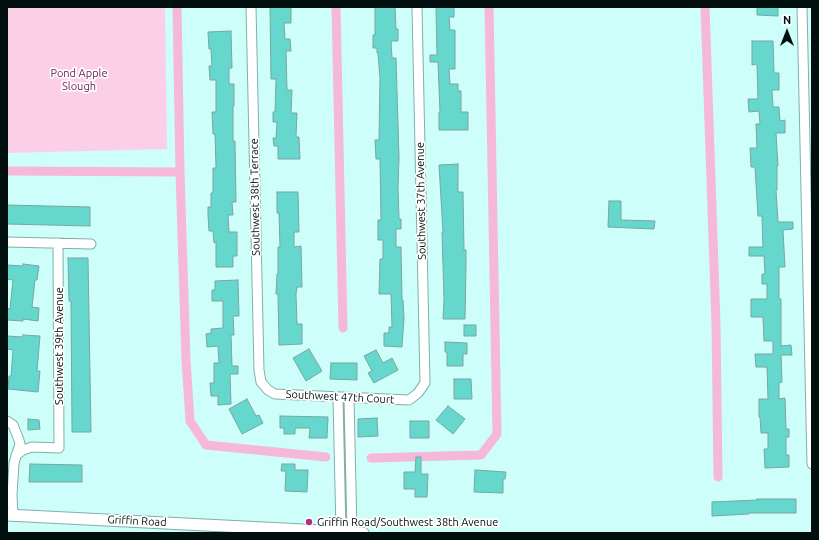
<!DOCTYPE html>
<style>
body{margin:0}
#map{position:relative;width:819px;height:540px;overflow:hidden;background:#cefef9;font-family:Ubuntu,sans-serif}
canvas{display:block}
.frame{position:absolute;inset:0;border:8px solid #010f0e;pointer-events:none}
.north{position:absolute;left:767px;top:12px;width:40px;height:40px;-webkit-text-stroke:3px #fff;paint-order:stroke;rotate:0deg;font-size:11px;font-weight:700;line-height:16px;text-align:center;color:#010f0e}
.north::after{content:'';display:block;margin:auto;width:14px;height:18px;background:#010f0e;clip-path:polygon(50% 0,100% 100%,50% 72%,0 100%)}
</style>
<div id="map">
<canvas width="819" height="540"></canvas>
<div class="frame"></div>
<div class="north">N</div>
</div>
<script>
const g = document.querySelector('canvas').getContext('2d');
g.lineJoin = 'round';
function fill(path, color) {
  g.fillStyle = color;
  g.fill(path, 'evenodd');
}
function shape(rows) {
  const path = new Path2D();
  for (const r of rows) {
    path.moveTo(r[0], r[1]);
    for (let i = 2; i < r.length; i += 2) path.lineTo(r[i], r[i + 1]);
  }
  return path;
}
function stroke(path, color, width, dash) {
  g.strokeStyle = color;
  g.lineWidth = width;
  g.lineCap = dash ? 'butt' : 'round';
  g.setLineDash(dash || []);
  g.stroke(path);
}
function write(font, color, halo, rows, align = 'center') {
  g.font = font + ' Ubuntu,sans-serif';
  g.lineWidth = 3.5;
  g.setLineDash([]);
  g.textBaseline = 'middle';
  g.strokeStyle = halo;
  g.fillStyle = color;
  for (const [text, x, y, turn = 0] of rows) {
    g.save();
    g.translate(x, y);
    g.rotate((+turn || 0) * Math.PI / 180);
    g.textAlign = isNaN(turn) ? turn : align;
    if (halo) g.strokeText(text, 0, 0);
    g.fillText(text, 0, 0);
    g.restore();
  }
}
fill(shape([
 [7,7,165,7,167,149,7,153]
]), '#fbd0e6');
stroke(shape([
 [177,7,180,172,186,360,190,421,206,445,326,457],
 [336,7,343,328],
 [705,7,716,324,718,477],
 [7,171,180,172],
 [371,458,481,455,497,434,489,7]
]), '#f6b8d9', 9);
const building = shape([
 [270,7,291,7,291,23,284,23,285,39,290,39,291,51,286,51,287,90,292,90,291,113,297,113,296,137,299,137,300,159,278,159,278,146,274,146,273,138,276,138,277,122,273,122,273,112,275,112,276,79,271,79,270,7],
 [375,7,395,7,396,29,398,29,398,41,391,41,392,58,396,58,399,158,398,187,399,219,401,219,401,229,396,229,396,247,401,247,402,300,403,300,404,318,402,347,384,346,384,333,389,333,389,327,392,327,391,294,379,294,380,259,383,259,383,240,378,240,378,220,381,220,380,159,376,159,375,140,379,140,380,78,378,53,377,53,377,48,373,48,373,35,375,35,375,7],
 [436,7,454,7,454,17,449,17,450,30,455,30,455,69,449,69,450,84,458,84,458,91,461,91,461,112,468,112,468,130,439,130,439,112,440,112,438,62,430,62,430,55,437,55,436,7],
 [757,7,778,7,778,16,757,15,757,7],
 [231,31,232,68,229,68,229,84,234,84,234,106,233,106,233,141,235,141,236,202,232,202,233,215,228,215,229,232,237,232,237,256,233,256,233,267,216,267,216,242,214,243,213,231,209,231,208,215,208,207,211,207,211,193,213,193,213,168,216,168,215,134,213,134,212,112,216,112,216,80,210,80,209,66,212,66,211,49,209,49,208,32,231,31],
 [752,41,773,41,774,73,779,73,779,90,772,90,773,107,779,107,780,121,785,120,785,133,776,133,778,166,777,166,777,190,776,190,778,222,793,222,793,229,783,230,785,267,779,267,779,299,781,299,781,346,791,345,792,355,781,355,782,382,779,383,779,399,785,398,786,429,789,429,789,437,786,437,786,455,789,455,789,467,765,468,764,449,768,449,768,433,761,433,760,417,759,417,759,399,768,399,767,367,756,367,755,354,773,354,773,341,764,341,763,317,751,317,751,299,767,299,767,284,762,284,762,274,765,274,764,256,749,256,749,247,763,247,762,216,758,216,755,167,751,167,750,148,757,148,756,124,760,124,759,111,749,112,748,99,758,99,757,64,752,65,752,41],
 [458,164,458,192,463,192,464,250,466,250,466,266,465,319,443,319,444,299,442,232,443,232,439,165,458,164],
 [277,192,298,192,299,232,294,232,294,247,301,246,302,287,297,287,296,294,297,324,302,324,302,344,279,345,278,294,276,294,277,274,278,274,278,247,280,247,279,213,277,213,277,192],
 [609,201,621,201,621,220,655,221,654,229,608,227,609,201],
 [7,205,90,207,90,226,7,224,7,205],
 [68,258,88,258,91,432,72,432,71,301,69,301,68,258],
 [23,264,39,266,37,280,35,280,32,307,39,308,38,321,23,319,23,321,7,320,7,308,10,309,13,280,7,279,7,265,23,266,23,264],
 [238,280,239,316,233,316,234,335,231,335,232,366,238,366,238,374,230,374,231,404,218,405,218,396,211,396,210,383,214,383,214,363,219,363,218,346,207,347,206,334,211,333,211,329,223,328,223,301,212,301,212,290,215,290,215,281,238,280],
 [464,325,476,325,476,336,464,336,464,325],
 [23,335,40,336,37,371,40,371,38,392,8,389,9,376,11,376,13,350,7,349,7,336,23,337,23,335],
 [445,342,467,343,467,354,463,354,463,366,447,366,447,352,445,352,445,342],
 [309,349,322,371,306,381,293,358,309,349],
 [376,350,383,363,392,358,398,370,374,383,368,373,372,371,364,356,376,350],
 [331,363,357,363,357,380,330,379,331,363],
 [454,379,471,379,472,399,454,399,454,379],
 [247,399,256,416,259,415,263,423,242,434,229,409,247,399],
 [448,406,465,419,453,434,436,420,448,406],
 [280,416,328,417,327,438,309,438,310,428,295,428,295,434,284,434,284,428,280,428,280,416],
 [377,418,378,436,358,437,358,419,377,418],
 [28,419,39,420,40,429,28,430,28,419],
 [410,421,429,421,429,438,410,438,410,421],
 [416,457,421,457,421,474,428,474,427,497,415,497,415,489,404,489,404,472,415,472,416,457],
 [30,464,82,465,82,482,29,482,30,464],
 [282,464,295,464,295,470,308,470,307,492,285,491,286,471,281,471,282,464],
 [475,470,506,472,505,479,503,479,503,493,474,492,475,470],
 [757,499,796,499,796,513,749,513,749,514,712,516,712,502,757,500,757,499]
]);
fill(building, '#66d7cd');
stroke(building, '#78a6a1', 1);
const minor = shape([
 [251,7,259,370,261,382,268,390,275,394,409,400,418,393,425,383,417,7],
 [802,7,812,464],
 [7,242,91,244],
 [338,398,341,533],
 [349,398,352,533],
 [7,421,13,425,19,440,20,444,14,463,12,495,13,515],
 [16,455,23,450,32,447,59,448,58,243]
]);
const major = shape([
 [7,515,363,533]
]);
stroke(minor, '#81afaa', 11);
stroke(major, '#81afaa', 13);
stroke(minor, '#fff', 9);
stroke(major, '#fff', 11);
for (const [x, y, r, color] of [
 [309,522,4,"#b03383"]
]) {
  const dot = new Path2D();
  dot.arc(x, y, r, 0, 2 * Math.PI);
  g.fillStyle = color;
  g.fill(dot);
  stroke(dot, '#fff', 1.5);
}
write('11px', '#6e1750', '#fff', [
 ["Pond Apple",79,73],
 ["Slough",79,86]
]);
write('11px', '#010f0e', '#fff', [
 ["Southwest 38th Terrace",255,197,-91],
 ["Southwest 37th Avenue",421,201,-91],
 ["Southwest 39th Avenue",59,346,-90],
 ["Southwest 47th Court",340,397,3],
 ["Griffin Road",137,521,3]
]);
write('11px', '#010f0e', '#fff', [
 ["Griffin Road/Southwest 38th Avenue",317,522]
], 'left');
</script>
